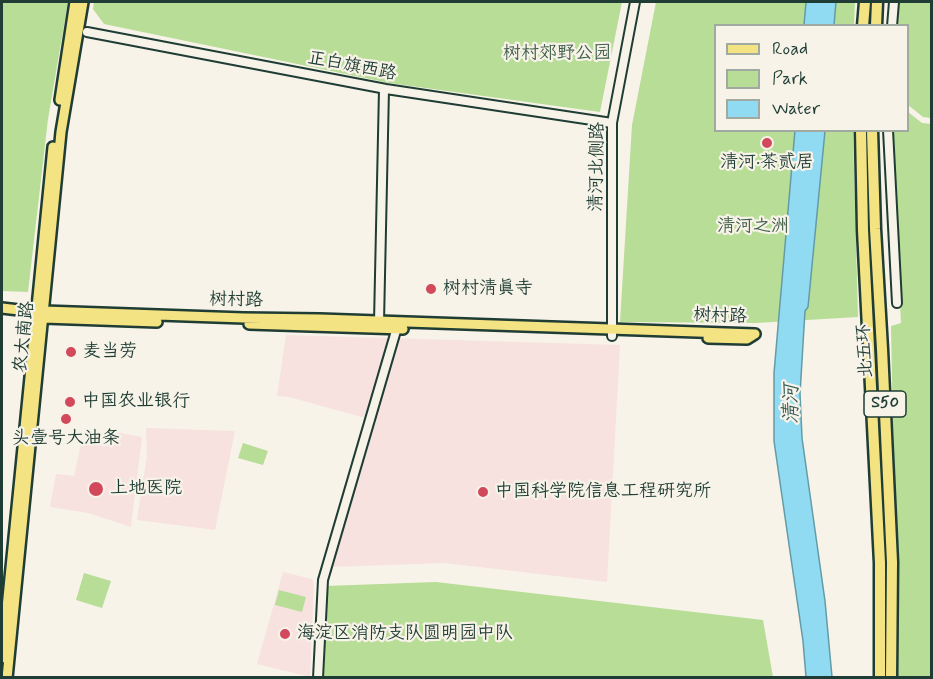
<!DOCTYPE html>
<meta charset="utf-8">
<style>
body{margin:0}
#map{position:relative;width:933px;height:679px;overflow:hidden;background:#f7f3e8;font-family:Mynerve,sans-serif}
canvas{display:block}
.frame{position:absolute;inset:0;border:3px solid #1f3d34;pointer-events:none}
.legend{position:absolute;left:714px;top:24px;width:195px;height:108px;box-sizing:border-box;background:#f7f3e8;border:2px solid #a1aaa0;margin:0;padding:8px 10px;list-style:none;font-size:18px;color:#1f3d34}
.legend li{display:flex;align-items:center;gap:12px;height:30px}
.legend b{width:30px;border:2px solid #a1aaa0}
</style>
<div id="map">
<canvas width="933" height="679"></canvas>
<div class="frame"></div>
<ul class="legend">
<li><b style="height:8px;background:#f4e382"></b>Road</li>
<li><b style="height:16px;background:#b8dd97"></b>Park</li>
<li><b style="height:16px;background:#90daf2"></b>Water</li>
</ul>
</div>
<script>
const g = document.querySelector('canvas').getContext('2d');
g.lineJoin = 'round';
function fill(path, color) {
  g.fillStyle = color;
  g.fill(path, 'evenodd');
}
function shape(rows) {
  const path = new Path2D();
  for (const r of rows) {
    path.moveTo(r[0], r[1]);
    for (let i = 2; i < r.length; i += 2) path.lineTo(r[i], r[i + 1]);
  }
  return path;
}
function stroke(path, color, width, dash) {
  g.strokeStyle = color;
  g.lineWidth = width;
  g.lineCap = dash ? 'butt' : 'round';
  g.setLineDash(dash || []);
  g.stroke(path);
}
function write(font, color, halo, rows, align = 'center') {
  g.font = font + ' Mynerve,"LXGW WenKai TC",sans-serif';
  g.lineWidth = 4.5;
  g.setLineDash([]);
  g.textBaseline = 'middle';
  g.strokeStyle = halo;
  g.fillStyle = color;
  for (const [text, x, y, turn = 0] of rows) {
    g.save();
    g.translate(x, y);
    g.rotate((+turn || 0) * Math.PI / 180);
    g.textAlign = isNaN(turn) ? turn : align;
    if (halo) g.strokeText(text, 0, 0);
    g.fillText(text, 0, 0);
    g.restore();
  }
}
fill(shape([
 [286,335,620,345,607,582,445,563,332,567,376,421,289,397,277,396],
 [146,428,235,431,215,530,137,520,147,456],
 [115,432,142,437,131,527,88,513,50,507,56,474,74,476,81,444,112,445],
 [283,572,312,579,314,584,310,677,257,664]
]), '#f7e2e0');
fill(shape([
 [2,2,68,2,48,119,28,292,2,291],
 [94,2,622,2,600,112,389,83,104,24,93,9],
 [656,2,855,2,854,25,716,26,716,130,853,131,858,317,756,323,620,322,632,125],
 [899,2,931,2,931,118,923,117,908,105,908,26,896,25],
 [908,112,922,123,932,124,931,677,898,677,891,326,901,323,891,131,908,130],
 [243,443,268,451,263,465,238,458],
 [84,573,111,581,102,608,76,600],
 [436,582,763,620,773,677,323,678,325,586],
 [279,590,306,597,302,612,275,605]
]), '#b8dd97');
const water = shape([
 [806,2,836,2,834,25,804,25,806,2],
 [795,130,825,131,808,307,805,311,800,394,802,438,825,601,832,677,806,677,803,641,774,441,774,373,795,130]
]);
fill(water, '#90daf2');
stroke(water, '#639ba6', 1.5);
const minor = shape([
 [892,26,894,2],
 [87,32,386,89,612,123],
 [888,130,897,303],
 [379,322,384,89],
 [612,336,612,123,635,2],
 [318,678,323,580,398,324]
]);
const major = shape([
 [60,100,75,2],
 [2,308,36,312,44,311,244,318,320,319,755,334],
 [36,312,44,318,157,322],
 [249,324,403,329],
 [708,338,747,339,755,334],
 [2,658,53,147],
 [7,678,61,132,83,2]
]);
const highway = shape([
 [863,26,865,2],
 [876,26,877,2],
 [861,130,863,230,880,563,880,678],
 [872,130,875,229,882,349,892,562,891,678]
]);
stroke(minor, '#1f3d34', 12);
stroke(major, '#1f3d34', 14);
stroke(highway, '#1f3d34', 15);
stroke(minor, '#f7f3e8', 8);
stroke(major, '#f4e382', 9);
stroke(highway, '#f4e382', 10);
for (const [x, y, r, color] of [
 [767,143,6,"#d1495b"],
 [431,289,6,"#d1495b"],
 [71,352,6,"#d1495b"],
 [70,402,6,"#d1495b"],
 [66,419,6,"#d1495b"],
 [96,489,8,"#d1495b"],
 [483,492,6,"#d1495b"],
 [285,634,6,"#d1495b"]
]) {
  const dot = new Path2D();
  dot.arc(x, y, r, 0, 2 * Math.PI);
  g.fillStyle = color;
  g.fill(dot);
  stroke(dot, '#f7f3e8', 2);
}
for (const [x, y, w] of [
 [885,404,42]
]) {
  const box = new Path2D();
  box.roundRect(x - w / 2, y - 13, w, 26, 4.5);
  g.fillStyle = '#f7f3e8';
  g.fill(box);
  stroke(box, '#1f3d34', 1.5);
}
write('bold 16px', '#1f3d34', null, [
 ["S50",885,404]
]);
write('18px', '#3e5d48', '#f7f3e8', [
 ["树村郊野公园",557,54],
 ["清河之洲",753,227]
]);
write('18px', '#1f3d34', '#f7f3e8', [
 ["正白旗西路",352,67,11],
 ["清河北侧路",598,167,-89],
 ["树村路",236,301,1],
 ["树村路",720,317,2],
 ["农大南路",25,337,-84],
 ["北五环",866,351,-93]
]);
write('18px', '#1f3d34', '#f7f3e8', [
 ["清河·茶贰居",767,163,"center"],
 ["树村清真寺",443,289],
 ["麦当劳",83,352],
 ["中国农业银行",82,402],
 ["头壹号大油条",66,439,"center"],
 ["上地医院",110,489],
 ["中国科学院信息工程研究所",495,492],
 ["海淀区消防支队圆明园中队",297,634]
], 'left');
write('italic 20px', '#365c5a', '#f7f3e8', [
 ["清河",793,404,-90]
]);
</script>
